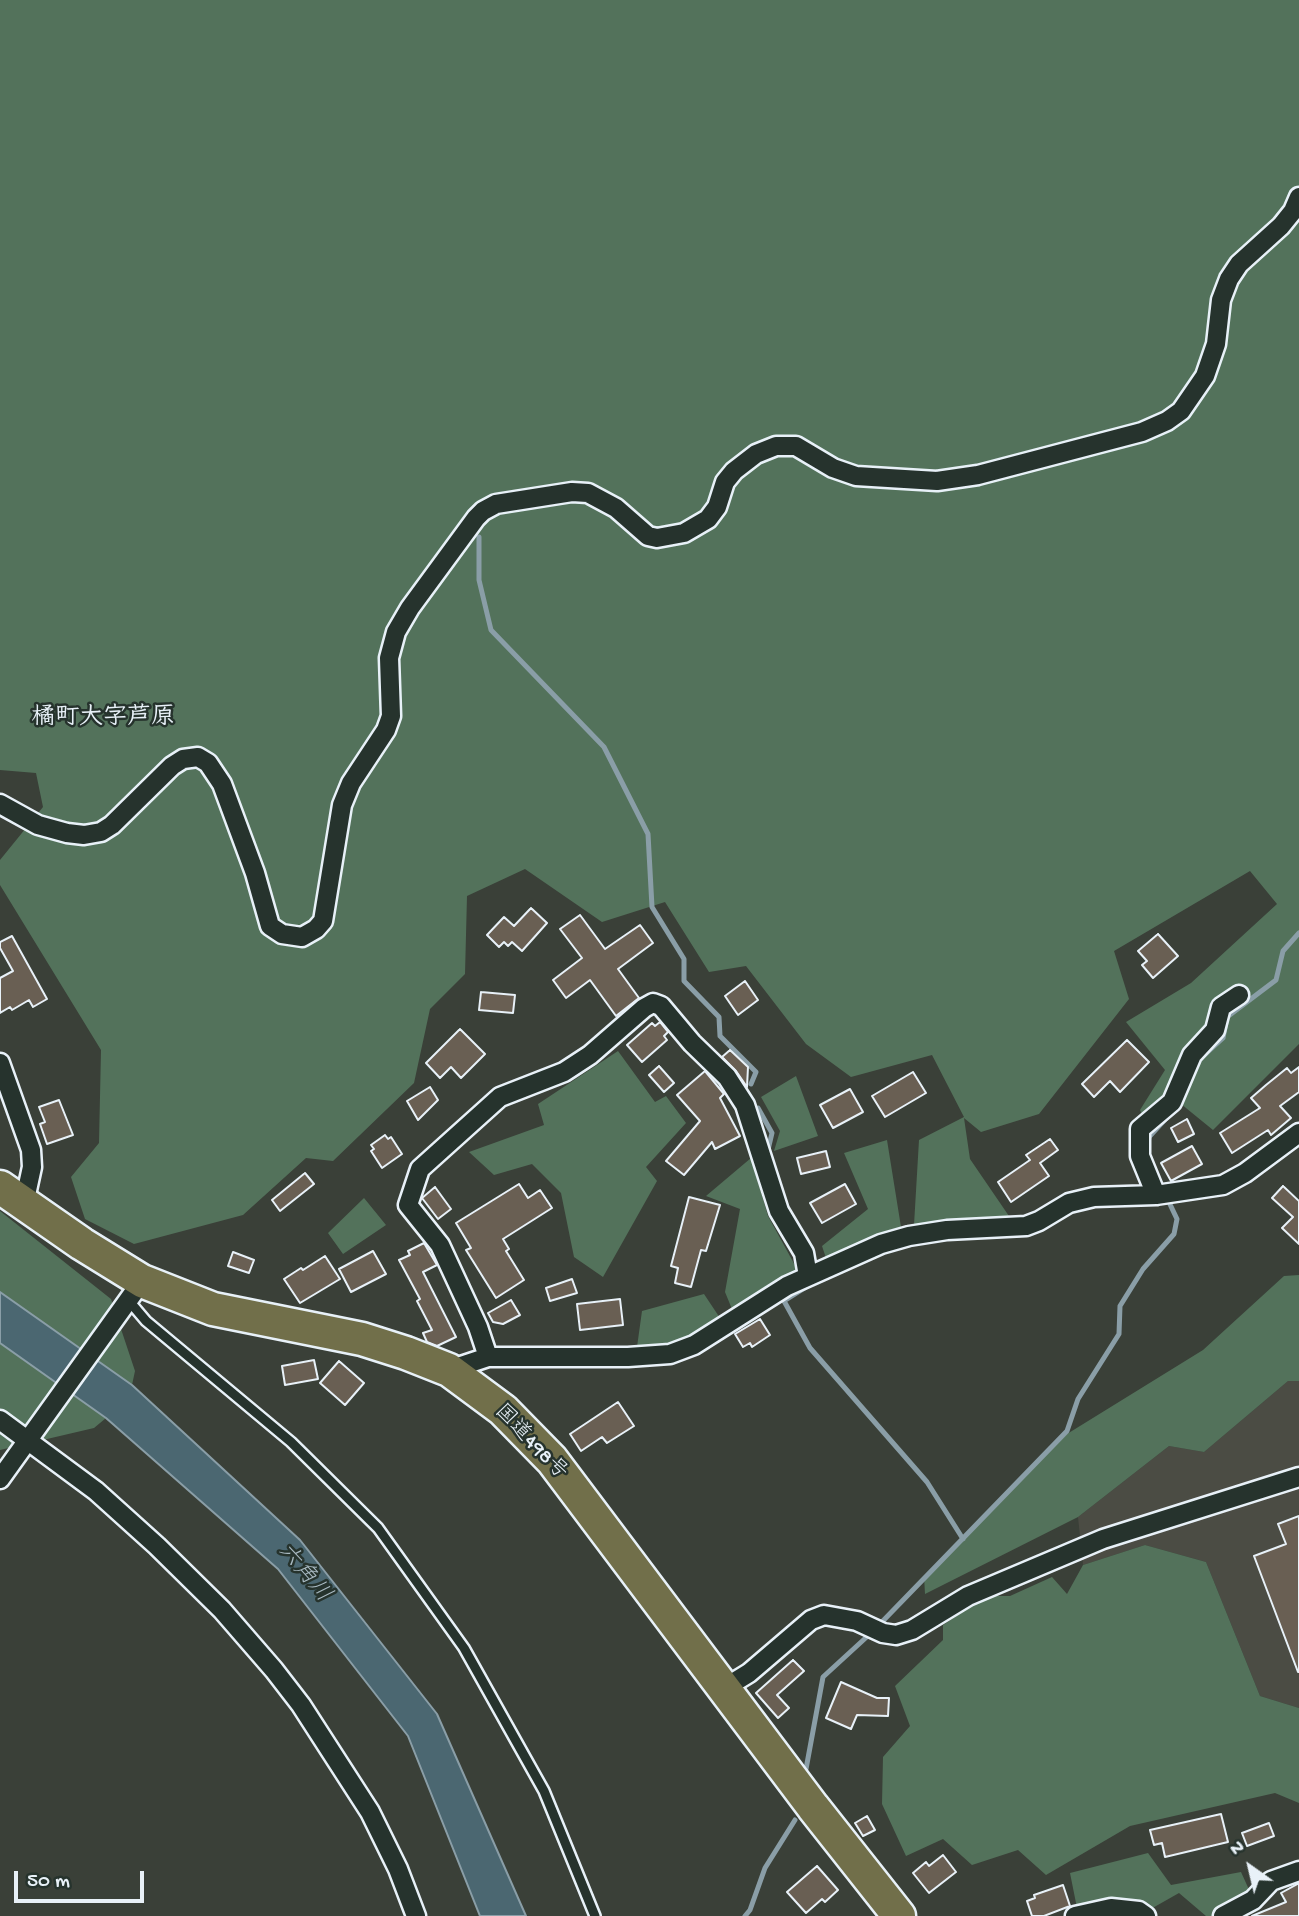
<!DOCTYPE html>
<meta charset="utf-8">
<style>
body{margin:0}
#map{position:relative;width:1299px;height:1916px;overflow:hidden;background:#3a4038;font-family:"Gochi Hand",sans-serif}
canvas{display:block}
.north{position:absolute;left:1215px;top:1832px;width:70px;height:70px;-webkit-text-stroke:5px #26332d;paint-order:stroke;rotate:326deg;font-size:19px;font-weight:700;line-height:28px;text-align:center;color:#e8f1f8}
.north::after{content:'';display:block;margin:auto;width:24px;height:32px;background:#e8f1f8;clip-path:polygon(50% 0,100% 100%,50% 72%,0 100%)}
.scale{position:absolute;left:14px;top:1871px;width:130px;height:32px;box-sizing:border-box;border:4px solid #e8f1f8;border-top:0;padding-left:9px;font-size:21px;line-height:24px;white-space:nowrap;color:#e8f1f8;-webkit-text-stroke:5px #26332d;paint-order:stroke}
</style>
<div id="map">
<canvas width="1299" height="1916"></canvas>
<div class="north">N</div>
<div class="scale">50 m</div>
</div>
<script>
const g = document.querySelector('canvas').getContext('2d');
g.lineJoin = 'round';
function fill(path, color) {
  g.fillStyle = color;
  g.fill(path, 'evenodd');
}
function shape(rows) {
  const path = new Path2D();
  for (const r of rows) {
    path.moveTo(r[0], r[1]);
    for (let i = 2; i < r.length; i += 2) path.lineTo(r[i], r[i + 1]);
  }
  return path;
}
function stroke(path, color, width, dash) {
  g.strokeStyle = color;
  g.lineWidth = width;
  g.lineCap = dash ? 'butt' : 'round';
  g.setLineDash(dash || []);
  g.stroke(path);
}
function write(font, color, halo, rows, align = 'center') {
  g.font = font + ' "Gochi Hand","Klee One",sans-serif';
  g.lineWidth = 5;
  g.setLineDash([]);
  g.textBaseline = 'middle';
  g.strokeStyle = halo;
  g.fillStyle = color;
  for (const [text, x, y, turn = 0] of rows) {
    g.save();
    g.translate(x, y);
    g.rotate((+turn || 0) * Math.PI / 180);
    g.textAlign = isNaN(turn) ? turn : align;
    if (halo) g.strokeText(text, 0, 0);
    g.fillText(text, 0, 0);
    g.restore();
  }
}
fill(shape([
 [1288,1381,1299,1381,1299,1708,1260,1696,1206,1562,1145,1545,1083,1565,1078,1517,1169,1446,1204,1452]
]), '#4b4c44');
fill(shape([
 [0,0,1299,0,1299,1044,1213,1130,1170,1095,1144,1119,1140,1110,1165,1070,1126,1022,1191,983,1277,904,1250,871,1114,951,1129,999,1039,1114,981,1132,964,1118,970,1159,1011,1219,914,1225,919,1140,964,1117,932,1055,851,1077,806,1044,746,966,709,972,665,902,602,922,525,869,467,896,465,974,430,1009,414,1083,333,1161,306,1158,243,1215,134,1244,85,1219,71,1177,99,1143,101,1050,0,885,0,860,43,807,36,773,0,770],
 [618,1051,655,1102,666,1096,686,1123,646,1167,657,1181,603,1277,574,1257,561,1193,532,1164,494,1175,469,1152,544,1125,538,1104],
 [796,1076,818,1136,774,1151,780,1131,761,1097],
 [887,1140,901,1227,827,1261,822,1246,868,1209,844,1153],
 [751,1158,768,1216,797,1269,734,1314,725,1292,740,1209,706,1196],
 [364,1198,386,1225,343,1254,328,1233],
 [0,1211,111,1299,135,1371,132,1385,0,1292],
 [1299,1275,1299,1381,1288,1381,1204,1452,1169,1446,1078,1517,925,1594,924,1576,1067,1434,1203,1350,1284,1276],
 [704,1294,720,1318,676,1343,637,1347,642,1311],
 [0,1343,106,1418,94,1428,0,1450],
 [1145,1545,1206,1562,1260,1696,1299,1708,1299,1803,1275,1793,1130,1826,1046,1875,1018,1850,972,1865,943,1839,906,1856,882,1804,883,1757,910,1726,895,1686,943,1640,943,1625,987,1596,1010,1596,1052,1577,1067,1594,1083,1565],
 [1148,1853,1171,1885,1241,1872,1251,1894,1213,1916,1206,1916,1179,1893,1149,1910,1111,1898,1077,1908,1070,1873]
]), '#53725b');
const water = shape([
 [0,1292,132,1385,300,1540,437,1714,526,1916,480,1916,408,1736,278,1569,106,1418,0,1343,0,1292]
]);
fill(water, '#4b6771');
stroke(water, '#8a9ea7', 2);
stroke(shape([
 [479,537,479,580,491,630,604,747,648,834,652,907,684,959,684,981,719,1017,720,1036,756,1072,751,1084],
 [1200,1059,1223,1038,1227,1017,1276,980,1283,951,1299,933],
 [758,1108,772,1133,768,1150],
 [1148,1144,1149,1137,1171,1113],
 [811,1284,784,1301,810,1348,927,1482,963,1539],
 [878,1626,1067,1431,1078,1399,1119,1334,1120,1306,1143,1269,1174,1234,1177,1219,1167,1198],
 [806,1769,823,1677,871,1633],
 [745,1916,750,1910,765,1868,795,1820]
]), '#8a9ea7', 5);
const building = shape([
 [531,908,547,923,522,951,512,942,508,946,504,942,499,947,487,935,504,917,514,926,531,908],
 [580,915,605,949,640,925,653,943,618,969,639,998,616,1016,590,980,566,998,553,980,582,958,560,929,580,915],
 [1158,934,1178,956,1153,978,1142,965,1147,961,1138,951,1158,934],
 [12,936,47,999,33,1007,29,1000,12,1010,10,1007,0,1013,0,978,13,971,0,948,0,942,12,936],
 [745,981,758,1000,738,1015,725,996,745,981],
 [481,992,515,995,513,1013,479,1010,481,992],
 [660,1022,668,1032,664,1036,667,1040,642,1062,627,1045,652,1023,655,1026,660,1022],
 [460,1029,485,1054,461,1078,451,1067,440,1078,426,1063,460,1029],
 [1127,1040,1149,1062,1120,1092,1110,1081,1094,1097,1082,1084,1127,1040],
 [730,1050,748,1067,747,1087,736,1071,722,1057,730,1050],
 [659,1066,674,1083,664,1092,649,1075,659,1066],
 [1299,1067,1299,1092,1280,1106,1291,1118,1271,1135,1268,1130,1232,1153,1220,1133,1260,1108,1251,1098,1266,1085,1287,1068,1291,1073,1299,1067],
 [705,1071,724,1094,720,1098,740,1136,715,1149,712,1142,684,1175,666,1161,700,1121,677,1095,705,1071],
 [913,1072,926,1093,885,1117,872,1096,913,1072],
 [430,1087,438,1100,418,1120,407,1101,430,1087],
 [850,1089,863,1112,833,1128,820,1105,850,1089],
 [59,1100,73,1135,47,1144,40,1124,45,1122,39,1107,59,1100],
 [1187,1119,1194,1134,1178,1142,1171,1128,1187,1119],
 [385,1135,388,1139,391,1137,402,1154,382,1168,371,1151,374,1149,371,1145,385,1135],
 [1050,1139,1058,1150,1040,1163,1049,1176,1011,1202,998,1182,1030,1160,1026,1155,1050,1139],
 [1192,1146,1202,1164,1171,1181,1161,1163,1192,1146],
 [826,1151,830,1167,801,1174,797,1158,826,1151],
 [305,1173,314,1184,280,1211,272,1200,305,1173],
 [519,1184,528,1198,540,1190,552,1208,503,1239,509,1249,506,1251,524,1280,496,1298,466,1250,471,1248,456,1223,519,1184],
 [845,1184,856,1204,822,1223,810,1203,845,1184],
 [1283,1186,1299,1201,1299,1244,1282,1228,1293,1217,1272,1198,1283,1186],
 [435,1187,451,1209,438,1219,422,1198,435,1187],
 [689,1197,720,1205,706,1251,701,1250,691,1287,675,1283,678,1268,671,1266,689,1197],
 [424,1243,437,1265,423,1272,456,1337,437,1346,427,1342,423,1333,432,1330,417,1301,420,1299,399,1260,410,1255,408,1251,424,1243],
 [373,1251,386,1274,351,1292,339,1269,373,1251],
 [233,1252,254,1260,249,1273,228,1266,233,1252],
 [325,1256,340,1279,300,1303,284,1279,301,1268,303,1270,325,1256],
 [572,1279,577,1293,550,1301,546,1288,572,1279],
 [620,1299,623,1325,580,1330,577,1304,620,1299],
 [511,1300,520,1315,503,1324,493,1322,488,1313,511,1300],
 [760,1319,770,1335,752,1347,750,1343,743,1347,735,1334,760,1319],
 [314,1360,318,1379,285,1385,282,1366,314,1360],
 [339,1361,364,1383,345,1405,320,1383,339,1361],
 [618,1402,634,1426,607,1443,602,1437,581,1451,570,1434,618,1402],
 [1299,1516,1299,1672,1298,1672,1254,1556,1286,1544,1278,1524,1299,1516],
 [793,1660,804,1671,777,1695,789,1708,778,1718,756,1693,793,1660],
 [841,1682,877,1698,889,1698,888,1716,857,1715,851,1729,826,1718,841,1682],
 [1221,1814,1228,1842,1165,1857,1162,1843,1154,1845,1150,1830,1221,1814],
 [867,1816,875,1830,863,1836,855,1823,867,1816],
 [1269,1823,1274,1836,1247,1846,1242,1833,1269,1823],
 [943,1855,956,1872,929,1893,913,1873,926,1862,929,1866,943,1855],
 [817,1866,838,1890,825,1902,822,1899,806,1913,787,1892,817,1866],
 [1299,1883,1299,1916,1252,1916,1286,1902,1281,1893,1299,1883],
 [1063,1885,1070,1906,1044,1916,1032,1916,1027,1901,1035,1898,1034,1895,1063,1885]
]);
fill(building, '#695f53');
stroke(building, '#e8f1f8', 2);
const lane = shape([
 [129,1301,146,1321,291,1442,378,1528,464,1648,544,1791,595,1916]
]);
const street = shape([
 [0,804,38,825,67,833,84,835,101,832,112,825,172,766,183,759,198,757,208,763,222,784,255,873,270,926,282,934,302,937,316,929,323,921,342,805,351,783,386,730,391,716,389,658,396,632,410,608,476,518,483,511,496,504,572,492,588,493,616,508,648,536,657,538,684,533,708,519,717,507,725,482,734,471,756,454,776,446,796,446,833,468,856,476,937,481,978,475,1142,432,1167,421,1181,411,1205,376,1216,344,1221,300,1229,279,1239,264,1281,226,1293,211,1299,197],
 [0,1063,31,1150,32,1167,24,1204],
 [1156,1195,1140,1156,1140,1129,1172,1102,1192,1055,1215,1030,1221,1007,1239,995],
 [488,1357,478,1327,440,1245,408,1205,420,1169,500,1097,564,1072,590,1055,644,1008,653,1003,661,1006,692,1043,727,1077,745,1105,779,1211,804,1253,808,1276],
 [449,1370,488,1357,628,1357,670,1354,694,1345,787,1286,881,1244,909,1236,947,1230,1026,1226,1039,1221,1069,1203,1094,1197,1156,1195,1223,1185,1245,1173,1299,1133],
 [0,1420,96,1491,157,1546,222,1610,274,1670,301,1705,370,1812,398,1869,416,1916],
 [0,1479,142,1281],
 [723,1689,749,1673,811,1620,824,1615,857,1621,883,1633,896,1635,912,1630,968,1596,1103,1539,1299,1477],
 [1075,1916,1111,1908,1139,1911,1146,1916],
 [1223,1916,1253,1900,1271,1881,1299,1871]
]);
const highway = shape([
 [0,1187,82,1244,142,1281,213,1309,362,1339,406,1353,449,1370,503,1410,552,1460,813,1807,899,1916]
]);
stroke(lane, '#e8f1f8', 14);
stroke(street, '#e8f1f8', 23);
stroke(highway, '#e8f1f8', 37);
stroke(lane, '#26332d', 9);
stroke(street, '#26332d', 18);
stroke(highway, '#716f4a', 32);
write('21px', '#e8f1f8', '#26332d', [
 ["国道498号",530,1443,46]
]);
write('italic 23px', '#a9bac2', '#26332d', [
 ["六角川",303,1574,50]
]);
write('bold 24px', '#e8f1f8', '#26332d', [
 ["橘町大字芦原",103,719]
]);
</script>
